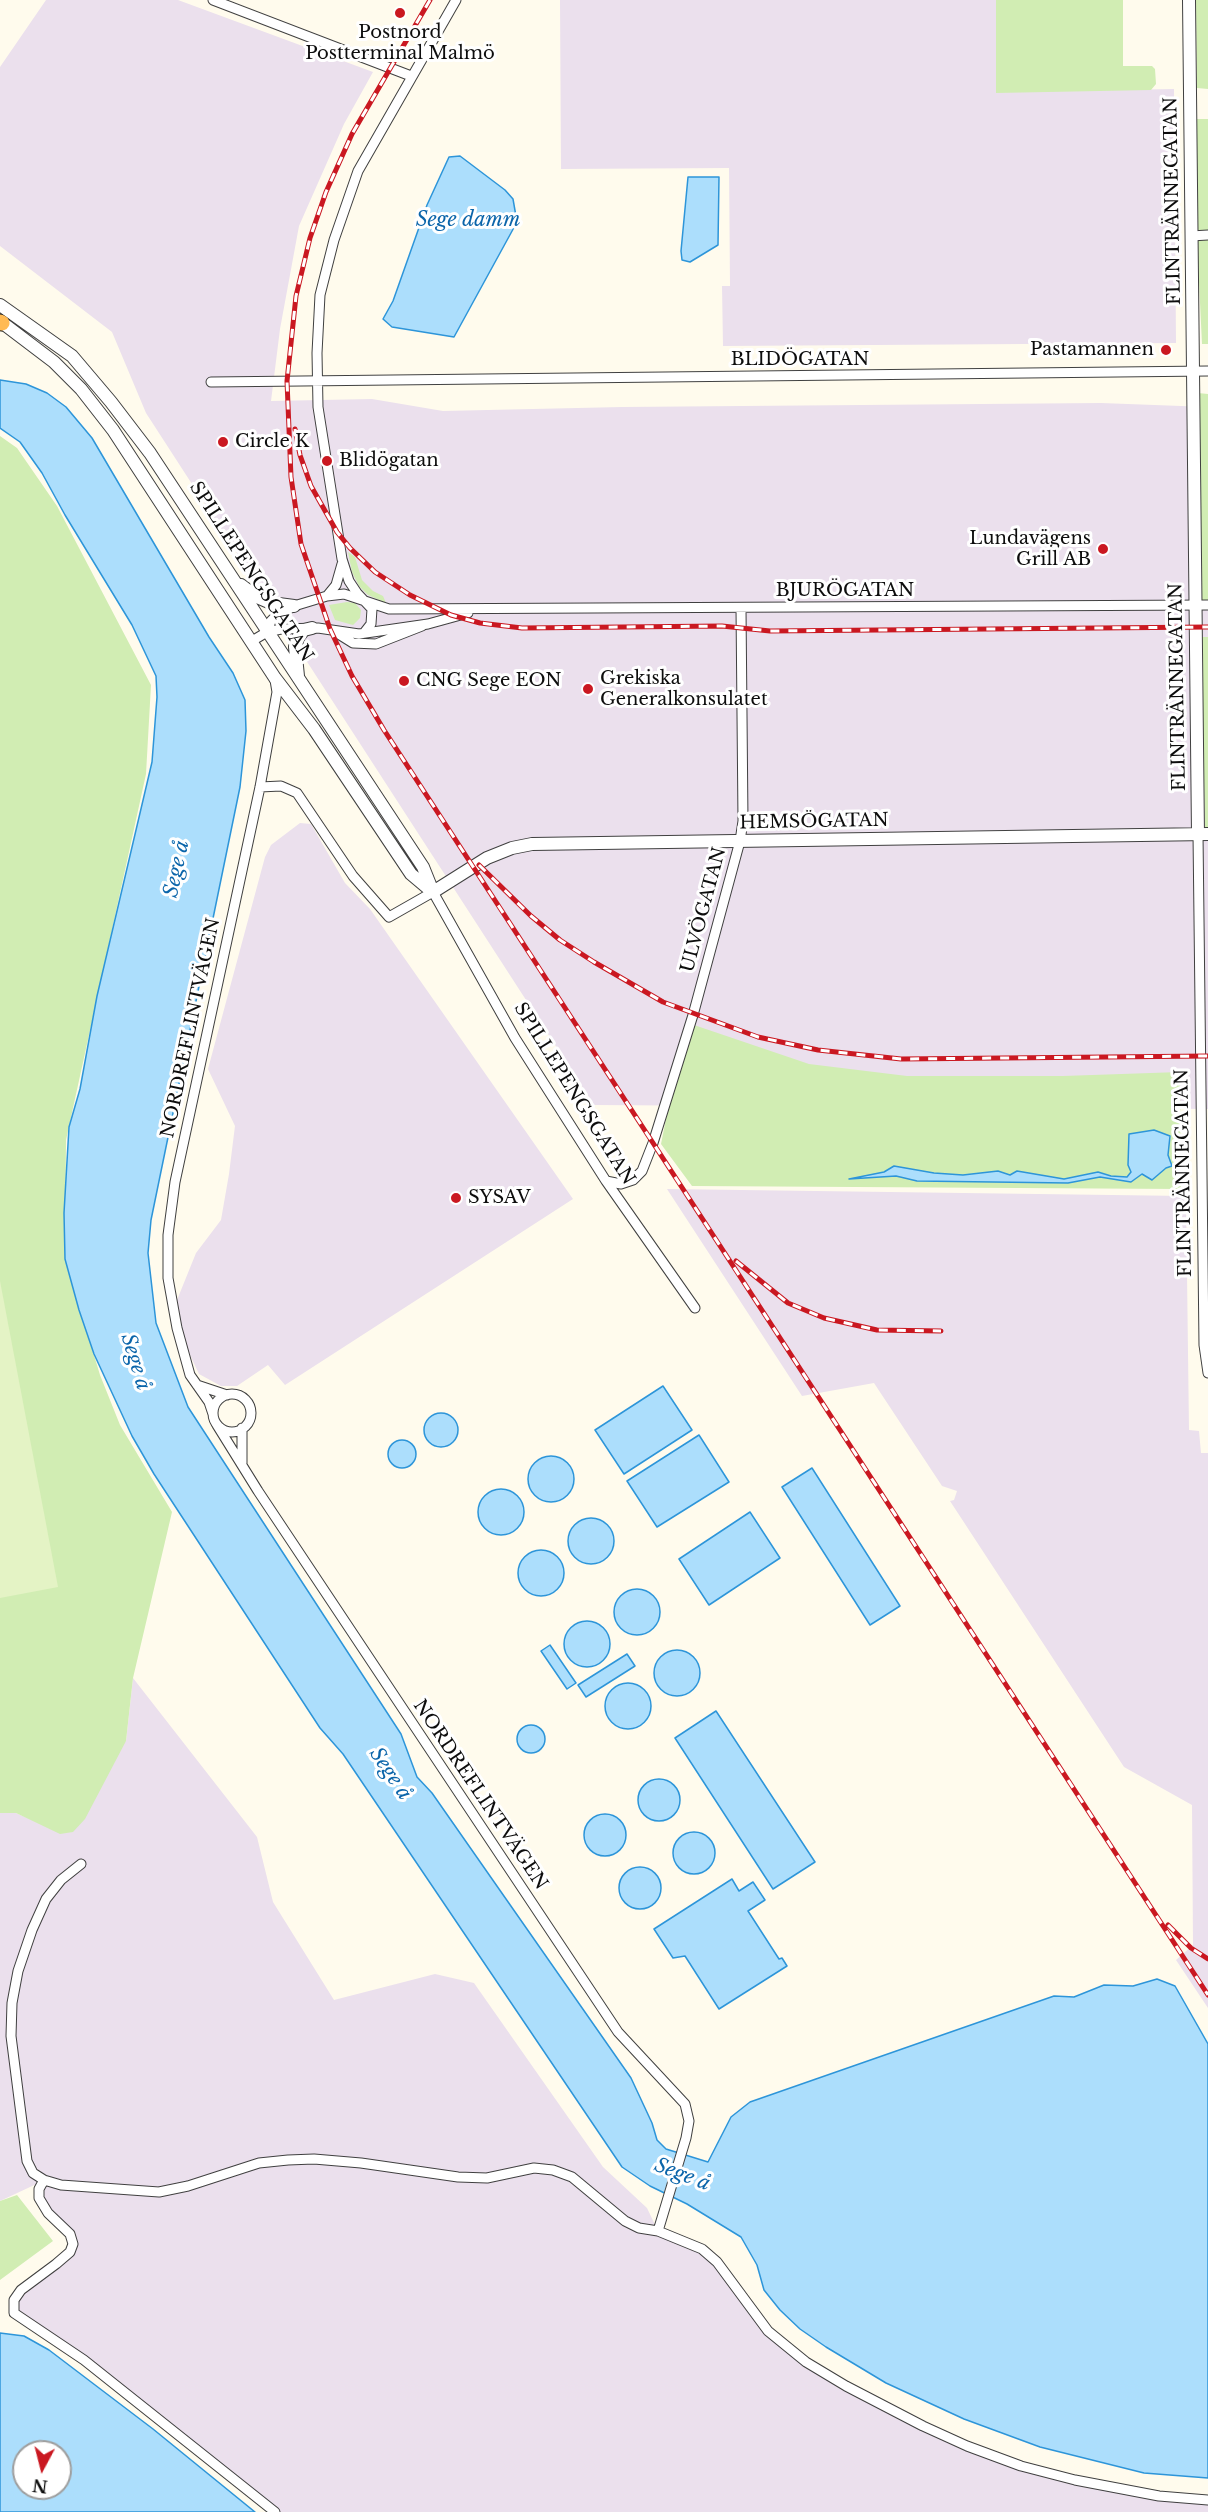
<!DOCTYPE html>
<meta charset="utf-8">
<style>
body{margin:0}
#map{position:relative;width:1208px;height:2512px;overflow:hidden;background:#fffbed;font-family:"Libre Baskerville",serif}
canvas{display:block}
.north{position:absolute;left:12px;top:2440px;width:60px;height:60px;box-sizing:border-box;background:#fff;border:2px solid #9e9e9e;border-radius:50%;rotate:187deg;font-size:16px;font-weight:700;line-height:24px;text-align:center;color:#0d0d0d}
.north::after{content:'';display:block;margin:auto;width:21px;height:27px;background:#ca1821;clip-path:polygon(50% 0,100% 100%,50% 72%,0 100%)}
</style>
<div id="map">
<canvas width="1208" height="2512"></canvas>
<div class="north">N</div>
</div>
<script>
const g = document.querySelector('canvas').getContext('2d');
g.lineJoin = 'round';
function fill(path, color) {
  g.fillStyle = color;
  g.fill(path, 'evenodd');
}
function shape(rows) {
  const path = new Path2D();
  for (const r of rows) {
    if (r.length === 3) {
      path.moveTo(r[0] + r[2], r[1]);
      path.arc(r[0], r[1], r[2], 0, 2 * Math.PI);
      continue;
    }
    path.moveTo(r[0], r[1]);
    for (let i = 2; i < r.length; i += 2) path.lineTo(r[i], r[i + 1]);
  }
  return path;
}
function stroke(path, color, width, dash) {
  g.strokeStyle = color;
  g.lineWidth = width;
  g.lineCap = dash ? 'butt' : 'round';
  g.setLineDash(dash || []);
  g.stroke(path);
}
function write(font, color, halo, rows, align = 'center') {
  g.font = font + ' "Libre Baskerville",serif';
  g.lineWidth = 6;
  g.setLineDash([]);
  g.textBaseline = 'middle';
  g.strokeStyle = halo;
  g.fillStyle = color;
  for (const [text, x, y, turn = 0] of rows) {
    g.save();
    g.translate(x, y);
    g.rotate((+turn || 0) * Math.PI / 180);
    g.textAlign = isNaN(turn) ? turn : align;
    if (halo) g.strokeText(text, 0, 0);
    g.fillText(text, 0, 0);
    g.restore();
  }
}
fill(shape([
 [46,0,178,0,373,72,344,124,299,226,280,329,271,401,372,399,443,411,622,407,1101,403,1208,407,1208,1109,594,1105,146,413,112,332,0,246,0,67],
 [560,0,996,0,996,92,1174,89,1176,343,723,346,722,286,730,286,729,168,561,169],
 [300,823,311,824,345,883,370,909,573,1199,285,1385,268,1365,237,1386,221,1386,199,1374,183,1340,175,1305,196,1253,221,1220,229,1174,235,1126,208,1069,265,857,271,845],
 [667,1189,1186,1196,1189,1430,1199,1431,1201,1453,1208,1453,1208,2008,1176,1960,1193,1945,1192,1805,1124,1767,950,1501,954,1500,957,1491,942,1486,874,1383,802,1396],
 [133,1678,257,1837,273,1902,334,2000,435,1974,474,1983,603,2167,647,2208,658,2231,702,2249,754,2315,806,2362,967,2446,1075,2480,1208,2500,1208,2512,275,2512,84,2360,14,2313,14,2300,73,2244,39,2198,43,2181,0,2201,0,1813,16,1813,32,1820,126,1741]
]), '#ebe0ed');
fill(shape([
 [996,0,1123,0,1123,66,1152,66,1155,69,1156,84,1151,90,996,93],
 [1196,0,1208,0,1208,89,1197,88],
 [1196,119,1208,119,1208,231,1197,231],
 [1197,240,1208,240,1208,344,1202,344],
 [1198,393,1208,394,1208,601,1201,601],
 [0,436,17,448,57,506,151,685,146,774,66,1140,65,1259,100,1375,120,1425,172,1512,133,1678,126,1741,85,1819,73,1832,60,1834,16,1813,0,1813],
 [348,552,355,557,362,580,373,591,383,596,386,603,368,595,359,586,352,572],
 [347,602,355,603,361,610,360,618,353,625,335,620,329,605],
 [1201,637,1208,637,1208,828,1205,828],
 [694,1025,809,1064,907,1076,1063,1076,1180,1072,1181,1189,692,1186,661,1144,668,1109],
 [17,2195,53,2241,0,2280,0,2201]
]), '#d1edb3');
fill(shape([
 [0,1281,58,1587,0,1598]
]), '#e4f3c5');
const water = shape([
 [460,156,505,190,513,199,517,222,454,337,392,327,383,319,393,301,427,205,449,157,460,156],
 [688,177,719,177,718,245,690,262,682,260,681,251,688,177],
 [0,380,26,384,47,393,66,407,92,438,209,637,233,673,245,700,246,731,240,787,151,1220,148,1253,156,1323,188,1407,401,1734,417,1777,432,1793,631,2078,652,2123,657,2140,666,2149,708,2162,731,2117,750,2102,1054,1996,1074,1997,1104,1985,1133,1986,1157,1979,1175,1986,1208,2044,1208,2478,1144,2473,1040,2447,964,2419,886,2383,826,2347,800,2329,780,2310,764,2290,757,2265,741,2237,687,2204,650,2186,622,2167,343,1754,320,1728,154,1474,132,1436,94,1354,79,1310,65,1259,64,1213,69,1127,80,1089,97,996,152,762,157,697,156,676,132,625,65,515,42,473,20,442,0,428,0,380],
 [1154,1130,1170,1136,1168,1155,1172,1166,1166,1168,1152,1180,1142,1174,1131,1182,1100,1177,1068,1183,917,1181,896,1176,849,1179,884,1172,894,1166,934,1173,963,1175,998,1171,1010,1175,1017,1171,1064,1179,1098,1172,1111,1176,1127,1177,1131,1172,1128,1165,1129,1134,1154,1130],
 [663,1386,692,1430,624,1474,595,1430,663,1386],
 [441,1430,17],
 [699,1435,729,1482,657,1527,627,1481,699,1435],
 [402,1454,14],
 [551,1479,23],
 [812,1468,900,1606,870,1625,782,1487,812,1468],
 [501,1512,23],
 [750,1512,780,1558,709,1605,679,1559,750,1512],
 [591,1541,23],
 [541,1573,23],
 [637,1612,23],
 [587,1644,23],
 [550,1645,576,1683,567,1689,541,1651,550,1645],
 [677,1673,23],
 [627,1654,635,1666,586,1697,578,1685,627,1654],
 [628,1706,23],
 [716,1711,815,1862,773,1889,675,1738,716,1711],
 [531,1739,14],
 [659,1800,21],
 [605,1835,21],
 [694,1853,21],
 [640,1888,21],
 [732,1879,739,1891,753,1882,765,1900,748,1911,779,1959,782,1958,787,1966,719,2009,685,1956,673,1958,654,1929,732,1879],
 [0,2333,24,2336,49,2350,153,2429,255,2512,0,2512,0,2333],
 [24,2452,60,2452,60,2488,24,2488,24,2452]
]);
fill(water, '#acdefc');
stroke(water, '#2d95d9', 1.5);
const minor = shape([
 [213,0,411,76],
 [1191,236,1208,235],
 [211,382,1208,371],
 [327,596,336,585,342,564],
 [267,632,271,621,275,617,294,606,327,596,344,594,389,609,1208,605],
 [337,633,353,643,376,644,422,626],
 [364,633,371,624,372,609,357,593,349,581,342,559,318,407,317,353,320,295,334,240,358,171,456,0],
 [252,641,267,632,281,629,318,628,359,634,428,624,468,613],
 [260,787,281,786,297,793,353,876,389,917,433,892,515,1038,606,1181,695,1308],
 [1198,834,1204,1345,1208,1373],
 [606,1181,621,1184,633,1180,642,1171,653,1143,693,1015,740,841,743,821,741,608],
 [197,1385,227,1395],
 [232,1413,19],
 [213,1414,209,1402,190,1375,177,1328,168,1278,168,1235,175,1182,260,787,277,692,275,680],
 [242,1463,242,1428],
 [81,1864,61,1880,46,1899,32,1930,18,1971,12,2003,11,2036,23,2130,27,2161,33,2173,44,2180,61,2185,159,2192,188,2186,259,2163,288,2160,314,2159,361,2163,458,2177,487,2178,534,2168,553,2170,572,2177,625,2221,639,2228,658,2231,686,2138,689,2121,685,2104,618,2032,258,1491,217,1425],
 [44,2180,39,2189,39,2198,48,2213,70,2234,73,2244,70,2252,56,2264,21,2290,14,2300,14,2313,84,2360,275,2512],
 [658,2231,702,2249,717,2262,768,2331,806,2362,846,2386,923,2426,967,2446,1021,2466,1075,2480,1159,2496,1208,2500]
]);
const tertiary = shape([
 [1189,0,1198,834],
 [0,305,72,356,111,402,150,453,423,867,433,892],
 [0,321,54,362,81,389,113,430,275,678,314,729,411,874,430,890],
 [241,585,257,597,271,603,294,606],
 [298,676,295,647,299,636,304,630,312,628],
 [433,892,487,858,512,848,532,844,1208,834]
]);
const trunk = shape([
 [0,322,2,323]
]);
stroke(minor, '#404040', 11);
stroke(tertiary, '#404040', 14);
stroke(trunk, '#1e1e1e', 17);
stroke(minor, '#fff', 9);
stroke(tertiary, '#fff', 12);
stroke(trunk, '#ffba54', 15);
const rail = shape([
 [430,0,352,134,326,192,310,238,296,296,287,381,291,477,301,544,330,629,352,676,384,730,1208,1995],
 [295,429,300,455,311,486,337,532,350,548,375,572,410,595,451,615,480,623,522,628,722,626,770,631,1208,627],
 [479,865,531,916,560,940,594,962,663,1002,758,1037,818,1050,901,1059,1208,1056],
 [736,1261,788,1303,824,1318,877,1330,941,1331],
 [1168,1925,1191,1948,1208,1959]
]);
stroke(rail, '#ca1821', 5);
stroke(rail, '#fff', 3, [9]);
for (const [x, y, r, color] of [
 [400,13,6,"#ca1821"],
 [1166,350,6,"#ca1821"],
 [223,442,6,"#ca1821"],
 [327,461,6,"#ca1821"],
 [1103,549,6,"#ca1821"],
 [404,681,6,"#ca1821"],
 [588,689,6,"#ca1821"],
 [456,1198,6,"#ca1821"]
]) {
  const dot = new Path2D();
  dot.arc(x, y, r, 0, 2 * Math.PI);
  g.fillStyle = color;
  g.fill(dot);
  stroke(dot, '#fff', 2);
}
write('18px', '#0d0d0d', '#fff', [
 ["Postnord",400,33,"center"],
 ["Postterminal Malmö",400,54,"center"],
 ["Pastamannen",1154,350,"right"],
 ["Circle K",235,442],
 ["Blidögatan",339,461],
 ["Lundavägens",1091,539,"right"],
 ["Grill AB",1091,560,"right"],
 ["Grekiska",600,679],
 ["Generalkonsulatet",600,700],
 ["CNG Sege EON",416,681],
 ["SYSAV",468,1198]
], 'left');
write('18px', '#0d0d0d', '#fff', [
 ["FLINTRÄNNEGATAN",1173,201,-91],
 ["BLIDÖGATAN",800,360],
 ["SPILLEPENGSGATAN",251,572,57],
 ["BJURÖGATAN",845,591],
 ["FLINTRÄNNEGATAN",1178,687,-91],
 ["HEMSÖGATAN",814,822,-1],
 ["ULVÖGATAN",704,910,-75],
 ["NORDREFLINTVÄGEN",191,1028,-78],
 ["SPILLEPENGSGATAN",574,1094,58],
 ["FLINTRÄNNEGATAN",1184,1173,-91],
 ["NORDREFLINTVÄGEN",480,1795,56]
]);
write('italic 20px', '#0b65aa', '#fff', [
 ["Sege damm",468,220],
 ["Sege å",177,869,-78],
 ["Sege å",135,1362,73],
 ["Sege å",390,1774,56],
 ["Sege å",682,2175,21]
]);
</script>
